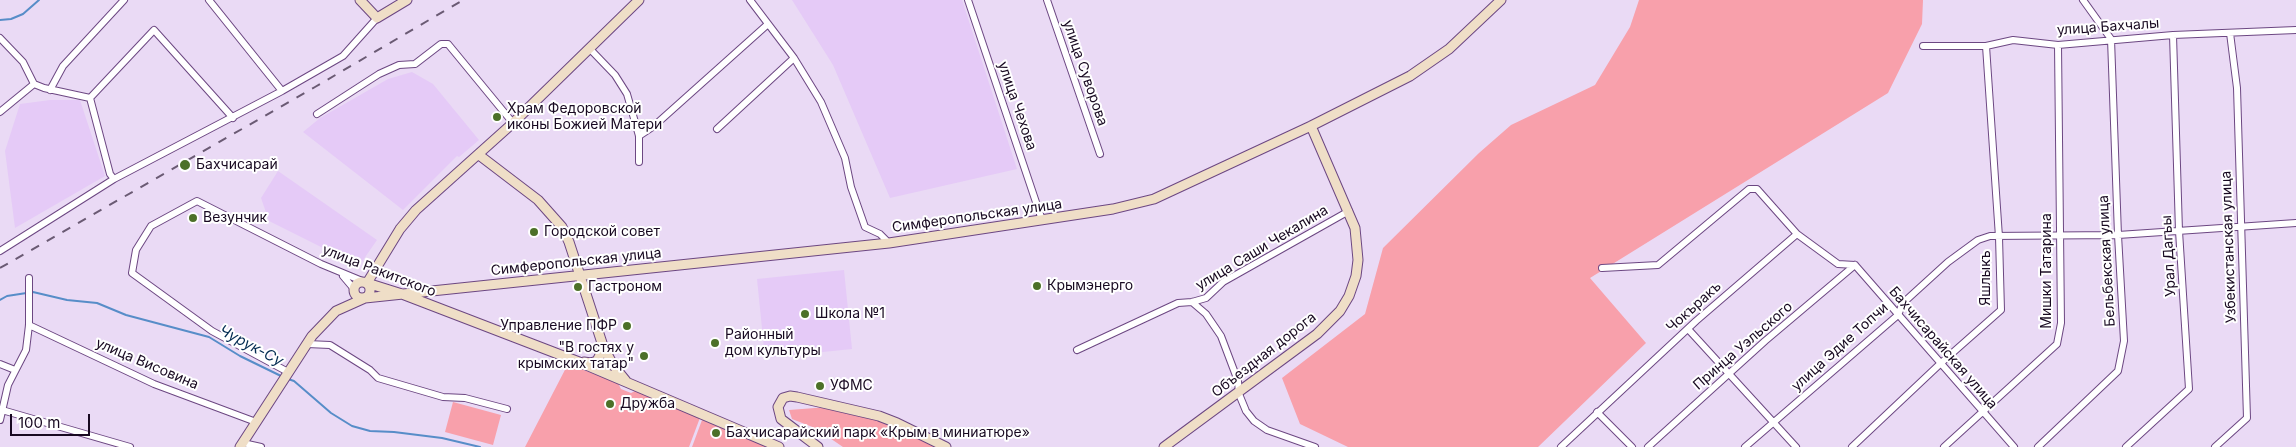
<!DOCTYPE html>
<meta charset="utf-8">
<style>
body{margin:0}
#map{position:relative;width:2296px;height:447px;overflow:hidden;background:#eadaf5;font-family:Inter,sans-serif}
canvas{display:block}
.scale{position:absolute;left:10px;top:414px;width:80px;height:22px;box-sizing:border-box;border:2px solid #180921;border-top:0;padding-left:6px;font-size:15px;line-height:18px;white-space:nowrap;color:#180921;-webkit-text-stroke:4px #fff;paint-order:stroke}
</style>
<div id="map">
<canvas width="2296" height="447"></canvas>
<div class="scale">100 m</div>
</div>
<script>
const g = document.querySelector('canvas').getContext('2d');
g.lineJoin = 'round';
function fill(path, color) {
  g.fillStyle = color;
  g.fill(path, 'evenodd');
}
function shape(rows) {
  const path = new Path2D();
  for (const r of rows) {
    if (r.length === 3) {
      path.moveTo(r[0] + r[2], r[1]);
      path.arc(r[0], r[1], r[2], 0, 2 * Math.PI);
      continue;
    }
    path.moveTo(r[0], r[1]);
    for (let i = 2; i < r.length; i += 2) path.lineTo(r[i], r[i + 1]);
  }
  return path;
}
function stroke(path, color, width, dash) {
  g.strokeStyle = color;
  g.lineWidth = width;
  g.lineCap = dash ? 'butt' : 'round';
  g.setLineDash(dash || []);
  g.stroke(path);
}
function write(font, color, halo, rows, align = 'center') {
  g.font = font + ' Inter,sans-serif';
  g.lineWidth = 4;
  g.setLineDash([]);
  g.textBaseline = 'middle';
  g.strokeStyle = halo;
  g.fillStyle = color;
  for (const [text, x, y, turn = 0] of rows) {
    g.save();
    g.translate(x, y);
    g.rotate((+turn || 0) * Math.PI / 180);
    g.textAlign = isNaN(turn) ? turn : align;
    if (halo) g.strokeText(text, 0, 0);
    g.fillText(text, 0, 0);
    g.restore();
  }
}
fill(shape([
 [792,0,962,0,1017,169,890,198,833,65],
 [412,72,433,84,479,140,459,157,457,156,403,210,303,132,320,118,388,79],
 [50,100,80,100,105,176,15,228,5,151,20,104],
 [278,171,377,240,359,266,269,221,261,198],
 [844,270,852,349,765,358,757,279]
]), '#e5caf7');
fill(shape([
 [1639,0,1923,0,1922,24,1888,93,1590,278,1646,343,1538,447,1348,447,1300,424,1282,378,1365,314,1383,248,1479,153,1511,125,1595,85,1630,27],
 [568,364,618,383,621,389,631,393,637,390,701,415,689,447,525,447],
 [453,402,501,415,493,445,445,432],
 [828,407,881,420,938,447,843,447,815,428,792,419,789,410],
 [702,420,769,447,692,447]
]), '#f8a0ab');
stroke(shape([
 [0,20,11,19,23,14,39,0],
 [0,300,7,296,33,292,67,300,97,303,126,315,209,337,240,356,281,376],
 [288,379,294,381,331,413,352,426,370,431,394,432,442,438,480,447]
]), '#578dc8', 2);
const street = shape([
 [209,0,282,91],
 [750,0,794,58,821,102,845,158,851,187,865,227,880,234,889,243],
 [968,0,1042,220],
 [1047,0,1100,154],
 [0,38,23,62,34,84,44,88,90,98,154,30,233,118],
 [1923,46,1986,46,2013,40,2058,45,2173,35,2296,30],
 [590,49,615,75,627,94,639,136,639,162],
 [50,90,63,66,124,0],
 [90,98,110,174,114,179,282,91,343,56,377,18],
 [0,112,34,84],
 [317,114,379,74,399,65,415,64,441,44,448,44,513,123],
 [717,129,794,58],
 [639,136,654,126,768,24],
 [0,251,114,179],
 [1855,265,2014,447],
 [1602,268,1658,265,1749,189,1757,189,1797,234],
 [343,276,354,289],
 [1192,302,1206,314,1221,336,1238,381,1239,394,1246,411,1254,421,1267,430,1315,447],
 [29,325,154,384,256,422],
 [1688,329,1796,447],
 [307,344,330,345,370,370,378,378,443,397,465,398,507,409],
 [1077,350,1178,303,1192,302,1206,298,1223,282,1349,211],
 [0,364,15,370],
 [288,372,212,331,132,273,136,250,151,226,197,201,321,264,367,283],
 [2,410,130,447],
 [1597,412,1632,447],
 [0,420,8,385,26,350,29,325,29,278],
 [243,443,261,447],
 [1561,447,1696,321,1797,234,1838,264,1855,265],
 [1648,447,1765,341,1855,265],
 [1745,447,1898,315,1903,303,1948,262,1978,240,1990,236,2118,235,2296,223],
 [1852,447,1941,363,2001,310,1999,237,1986,46],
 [1944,447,2057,344,2061,323,2058,45],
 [2038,447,2118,371,2124,341,2118,235,2111,39,2083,0],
 [2126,447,2189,389,2179,231,2173,35],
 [2215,447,2247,418,2237,88,2230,33]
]);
const secondary = shape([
 [360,0,377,18,407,0],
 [639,0,513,123,416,210,400,229,367,283,402,294,579,362,779,447],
 [479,155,538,200,562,227,569,242,603,346,613,365,626,381],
 [362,290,8],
 [584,362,591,363,597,361,601,353,601,343],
 [240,447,312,336,336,311,365,298,889,243,1113,209,1154,199,1311,126,1410,76,1449,49,1501,0],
 [818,447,781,419,778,407,783,398,790,396,797,397,879,416,897,423,946,447],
 [1164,447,1317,334,1340,311,1349,296,1356,276,1358,260,1355,228,1311,126]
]);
stroke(street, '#6c4782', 8);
stroke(secondary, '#6c4782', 11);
stroke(street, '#fff', 6);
stroke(secondary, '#efdec7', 9);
stroke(shape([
 [0,268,315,87,463,0]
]), '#6a5a73', 2, [9, 9]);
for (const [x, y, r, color] of [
 [497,117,5,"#4c7028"],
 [185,165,6,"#4c7028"],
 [193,218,5,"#4c7028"],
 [534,232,5,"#4c7028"],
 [1037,286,5,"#4c7028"],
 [578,287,5,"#4c7028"],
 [805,314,5,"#4c7028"],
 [627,326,5,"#4c7028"],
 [715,343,5,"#4c7028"],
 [644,356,5,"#4c7028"],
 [820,386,5,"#4c7028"],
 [610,404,5,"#4c7028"],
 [716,433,5,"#4c7028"]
]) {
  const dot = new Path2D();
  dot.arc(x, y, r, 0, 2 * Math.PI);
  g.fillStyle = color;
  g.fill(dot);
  stroke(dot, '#fff', 2);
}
write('14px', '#180921', '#fff', [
 ["улица Бахчалы",2108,27,-4],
 ["улица Суворова",1085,73,71],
 ["улица Чехова",1017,106,71],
 ["Симферопольская улица",977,216,-8],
 ["Узбекистанская улица",2229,247,-92],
 ["улица Саши Чекалина",1262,248,-31],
 ["Урал Дагъы",2169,256,-93],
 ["Бельбекская улица",2107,261,-93],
 ["Симферопольская улица",576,262,-6],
 ["улица Ракитского",379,271,21],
 ["Мишки Татарина",2047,271,-90],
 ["Яшлыкъ",1986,278,-90],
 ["Чокъракъ",1694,307,-42],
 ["Принца Уэльского",1743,346,-41],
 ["улица Эдие Топчи",1840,347,-42],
 ["Бахчисарайская улица",1943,348,49],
 ["Объездная дорога",1264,355,-38],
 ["улица Висовина",147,364,23]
]);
write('14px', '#180921', '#fff', [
 ["Xрам Федоровской",507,109],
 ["иконы Божией Матери",507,125],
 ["Бахчисарай",196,165],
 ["Везунчик",203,218],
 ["Городской совет",544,232],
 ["Крымэнерго",1047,286],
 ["Гастроном",588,287],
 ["Школа №1",815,314],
 ["Управление ПФР",617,326,"right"],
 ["Районный",725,335],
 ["дом культуры",725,351],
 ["\"В гостях у",634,348,"right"],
 ["крымских татар\"",634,364,"right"],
 ["УФМС",830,386],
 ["Дружба",620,404],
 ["Бахчисарайский парк «Крым в миниатюре»",726,433]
], 'left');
write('italic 15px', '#042c52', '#fff', [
 ["Чурук-Су",251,346,28]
]);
</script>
